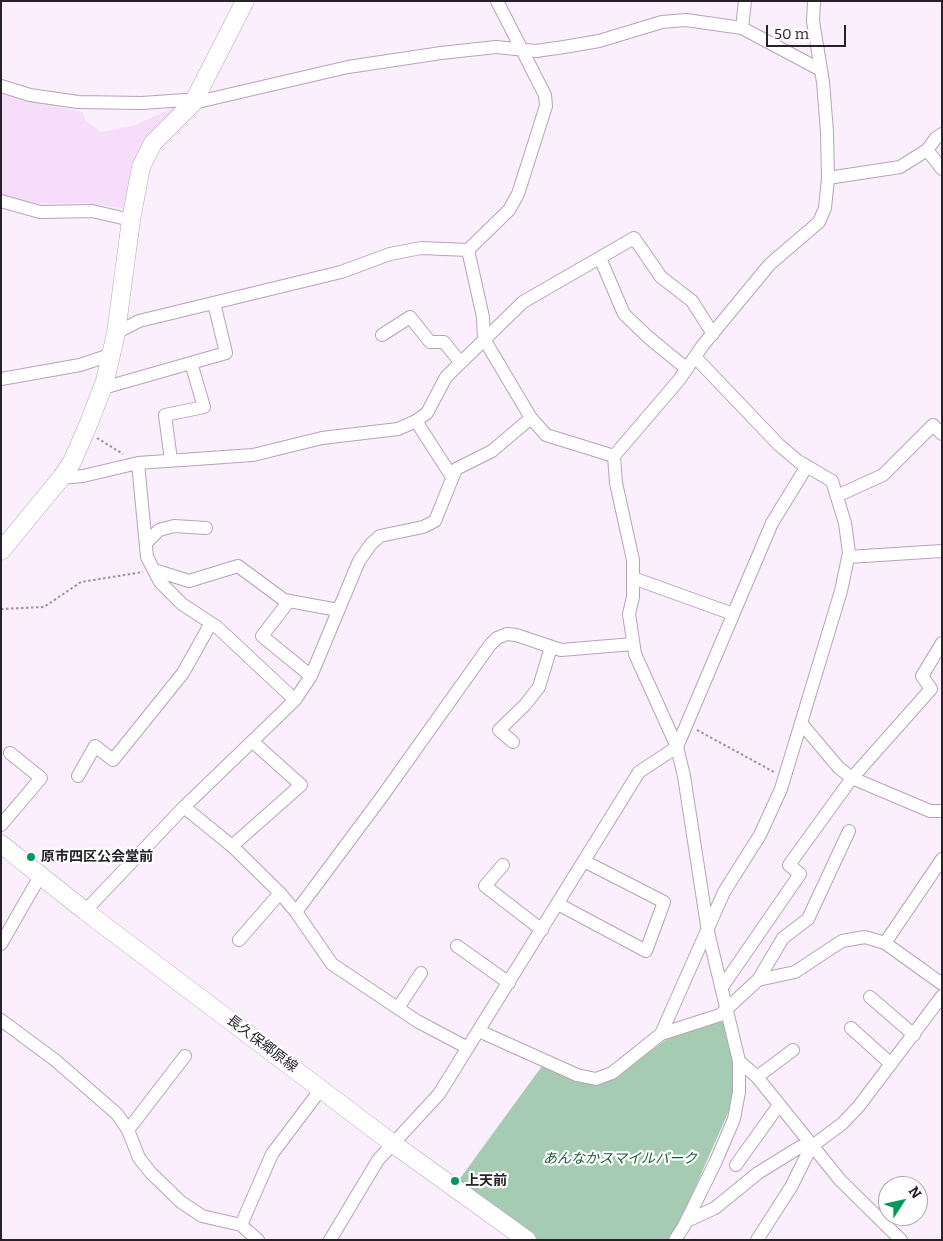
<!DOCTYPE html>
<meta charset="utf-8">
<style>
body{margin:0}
#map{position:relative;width:943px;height:1241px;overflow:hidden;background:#fbeffd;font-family:Bitter,serif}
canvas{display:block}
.frame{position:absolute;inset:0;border:2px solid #272129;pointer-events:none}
.north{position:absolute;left:878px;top:1176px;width:50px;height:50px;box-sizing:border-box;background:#fff;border:1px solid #a9a6a9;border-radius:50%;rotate:55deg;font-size:14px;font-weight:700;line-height:20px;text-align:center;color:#272129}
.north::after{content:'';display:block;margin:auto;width:18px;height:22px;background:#01995b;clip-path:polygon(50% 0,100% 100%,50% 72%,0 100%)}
.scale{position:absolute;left:766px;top:25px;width:80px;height:22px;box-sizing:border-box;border:2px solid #272129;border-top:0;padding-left:6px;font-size:15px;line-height:18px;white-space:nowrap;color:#272129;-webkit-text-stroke:4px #fff;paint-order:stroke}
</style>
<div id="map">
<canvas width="943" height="1241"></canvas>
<div class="frame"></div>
<div class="north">N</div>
<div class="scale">50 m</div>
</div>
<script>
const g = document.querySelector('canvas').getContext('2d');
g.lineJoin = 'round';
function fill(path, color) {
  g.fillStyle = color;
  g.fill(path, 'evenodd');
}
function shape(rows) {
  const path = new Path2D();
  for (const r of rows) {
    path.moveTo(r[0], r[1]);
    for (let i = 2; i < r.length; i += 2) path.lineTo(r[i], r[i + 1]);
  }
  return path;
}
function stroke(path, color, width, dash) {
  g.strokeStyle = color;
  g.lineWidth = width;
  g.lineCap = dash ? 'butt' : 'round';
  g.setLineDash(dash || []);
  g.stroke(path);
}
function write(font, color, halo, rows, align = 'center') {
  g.font = font + ' Bitter,"Noto Sans JP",serif';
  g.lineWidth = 4.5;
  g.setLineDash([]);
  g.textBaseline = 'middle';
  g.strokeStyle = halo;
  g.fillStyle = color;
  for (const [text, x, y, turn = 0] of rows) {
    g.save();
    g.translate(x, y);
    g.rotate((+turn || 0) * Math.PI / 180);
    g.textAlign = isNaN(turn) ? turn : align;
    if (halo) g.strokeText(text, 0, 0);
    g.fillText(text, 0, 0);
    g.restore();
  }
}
fill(shape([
 [1,90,36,102,83,112,85,120,101,132,133,126,177,106,181,107,124,209,89,203,36,204,1,194]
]), '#f6defb');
fill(shape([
 [720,1022,726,1023,734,1062,736,1081,732,1104,672,1240,533,1240,456,1184,542,1066,578,1082,589,1084,612,1079,667,1039,683,1032]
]), '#a5ccb3');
const street = shape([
 [742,28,745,1],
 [1,86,30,95,78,102,142,103,185,100,193,103,348,67,441,53,496,47,536,51,564,47,599,41,662,22,686,20,742,28,819,69],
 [927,150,942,169],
 [828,178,900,167,927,150,936,138,942,134],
 [1,201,40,212,92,211,131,220],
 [468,250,483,317,484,339,531,418,546,435,614,456],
 [600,258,624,314,648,337,687,369],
 [116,333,139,321,341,272,390,254,421,248,468,250,509,210,518,194,546,106,545,95,497,1],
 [382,335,410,317,430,342,444,342,460,362],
 [1,379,80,365,110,355],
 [103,388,226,353,214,303],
 [416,421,452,477],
 [171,460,165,415,204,407,191,363],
 [138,463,147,557,160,582,182,604,217,627,295,700],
 [61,478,83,476,138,463,253,455,322,438,398,429,416,421,427,413,446,377,523,302,634,238,661,277,692,301,713,334],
 [837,496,883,475,933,425,942,434],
 [146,543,159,530,174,526,206,528],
 [848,557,942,551],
 [154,570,189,581,238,566,284,600,338,610],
 [633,578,733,614],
 [289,601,262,636,311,676],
 [801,723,839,768,852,778,930,811,942,811],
 [513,742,499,730,525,705,539,687,551,647],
 [78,776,95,746,113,760,183,673,211,623],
 [184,807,232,846,280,893,296,912,332,964,417,1021,468,1048],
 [1,825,41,778,10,753],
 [232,846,301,785,253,742],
 [503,865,485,886,542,930],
 [558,904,646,951,664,902,584,861],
 [85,911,184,807,295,700,311,676,359,561,371,544,380,536,423,527,435,521,456,469,492,451,531,418],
 [296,912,381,798,490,645,497,638,507,634,516,635,561,650,633,644],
 [239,940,280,893],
 [885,943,942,859],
 [1,944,40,876],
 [457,946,509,983],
 [758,980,783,938,808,919,849,831],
 [722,987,800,874,789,865,852,778,931,689,922,676,942,643],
 [870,997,914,1035],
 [398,1008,421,973],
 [1,1020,55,1060,117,1114,128,1130,139,1158,151,1173,181,1202,202,1216,241,1225,258,1240],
 [851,1028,891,1064],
 [479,1031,577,1075,596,1079,612,1073,661,1034,720,1015,758,980,795,972,842,941,865,937,885,943,942,984],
 [661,1034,724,892,760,835,781,789,841,591,849,553,845,523,832,481,798,461,779,445,695,357],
 [739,1061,757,1077,840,1180,901,1240],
 [757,1077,793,1050],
 [128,1130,185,1056],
 [736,1165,779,1105],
 [687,1221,715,1208,758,1173,800,1147,811,1147],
 [241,1225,272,1154,321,1089],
 [330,1240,378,1160,439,1094,639,772,677,747,772,523,807,466],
 [675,1240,684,1226,716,1161,734,1119,739,1092,739,1061,708,932,684,776,677,747,635,654,629,614,633,597,633,560,616,483,614,456,679,380,703,345,770,264,819,222,825,208,828,178,827,132,823,82,813,21,814,1],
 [757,1240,791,1187,811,1147,843,1123,859,1106,942,996]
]);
const secondary = shape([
 [1,551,61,478,72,462,89,423,105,381,116,333,131,220,141,167,153,143,193,103,245,1],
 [1,844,85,911,392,1143,527,1240]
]);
stroke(street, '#b5a3b9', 14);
stroke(secondary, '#b5a3b9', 19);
stroke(shape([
 [97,438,123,454],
 [1,609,44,607,81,582,143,572],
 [697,730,774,772]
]), '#9a919c', 2, [2.5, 2.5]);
stroke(street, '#fff', 12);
stroke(secondary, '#fff', 18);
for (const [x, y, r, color] of [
 [31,857,5,"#01995b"],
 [455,1181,5,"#01995b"]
]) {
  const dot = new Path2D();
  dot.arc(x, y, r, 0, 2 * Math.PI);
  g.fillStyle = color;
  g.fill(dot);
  stroke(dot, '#fff', 2);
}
write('bold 14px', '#272129', '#fff', [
 ["原市四区公会堂前",41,857],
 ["上天前",465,1181]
], 'left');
write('14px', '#272129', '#fff', [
 ["長久保郷原線",262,1044,37]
]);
write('italic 14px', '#185a38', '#fff', [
 ["あんなかスマイルパーク",620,1159]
]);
</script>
